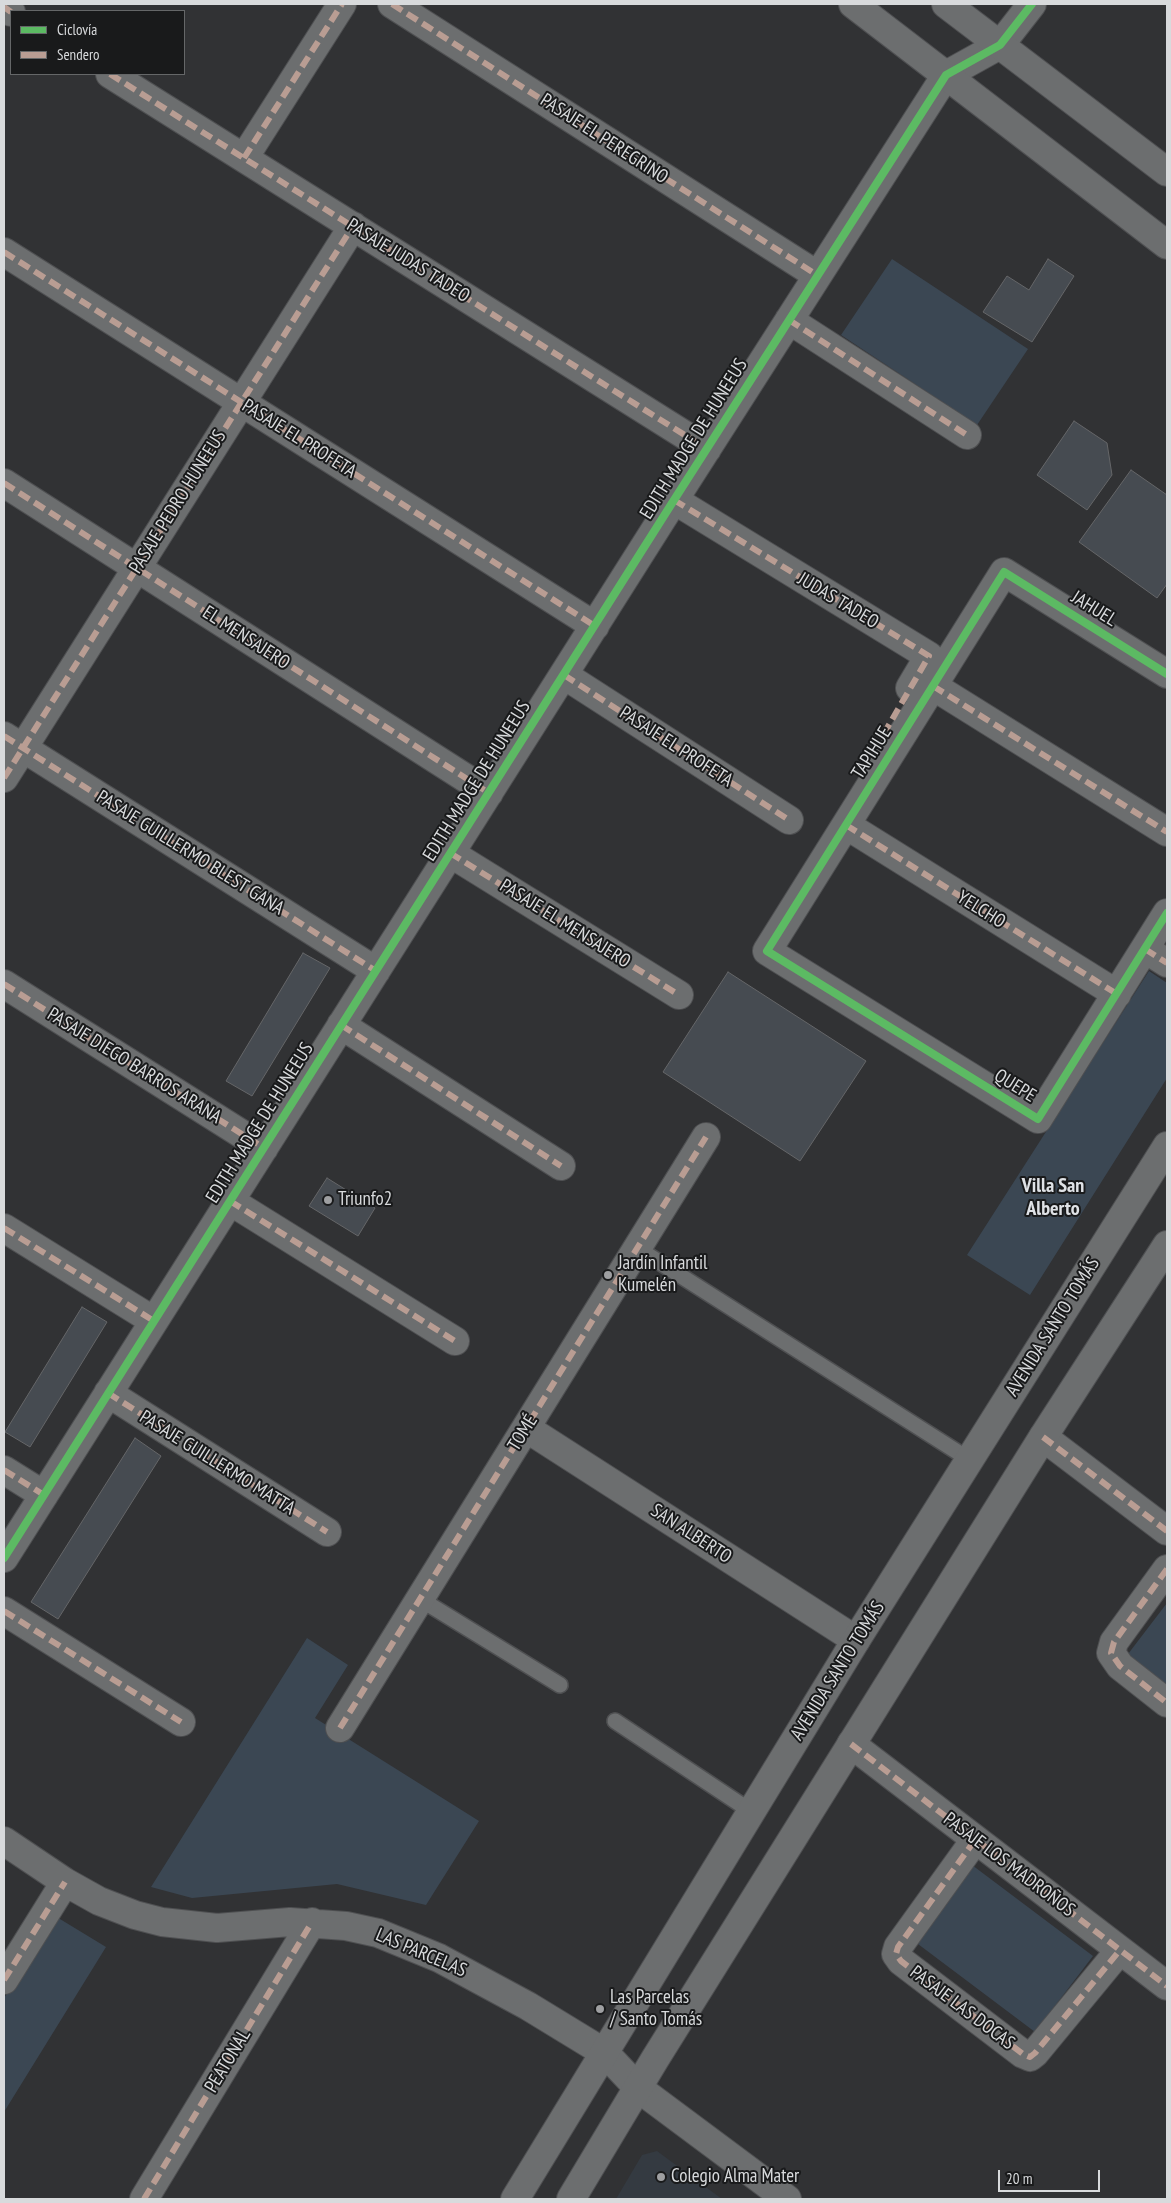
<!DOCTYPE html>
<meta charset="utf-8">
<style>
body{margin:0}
#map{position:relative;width:1171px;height:2203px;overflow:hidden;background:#313234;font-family:"PT Sans Narrow",sans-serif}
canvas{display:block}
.frame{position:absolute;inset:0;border:5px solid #d8dadc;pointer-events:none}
.legend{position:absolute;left:10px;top:10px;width:175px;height:65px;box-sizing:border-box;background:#191a1b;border:1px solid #656768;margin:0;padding:6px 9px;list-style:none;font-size:15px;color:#d8dadc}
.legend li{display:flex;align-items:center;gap:10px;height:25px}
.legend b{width:25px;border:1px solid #656768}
.scale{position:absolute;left:998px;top:2170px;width:102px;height:22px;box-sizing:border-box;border:2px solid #d8dadc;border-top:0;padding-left:6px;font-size:15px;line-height:18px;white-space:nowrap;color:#d8dadc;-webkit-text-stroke:4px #191a1b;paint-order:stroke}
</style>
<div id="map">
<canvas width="1171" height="2203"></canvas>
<div class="frame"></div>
<ul class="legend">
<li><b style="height:6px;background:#5cba63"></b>Ciclovía</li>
<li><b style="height:6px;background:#b99d93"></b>Sendero</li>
</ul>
<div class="scale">20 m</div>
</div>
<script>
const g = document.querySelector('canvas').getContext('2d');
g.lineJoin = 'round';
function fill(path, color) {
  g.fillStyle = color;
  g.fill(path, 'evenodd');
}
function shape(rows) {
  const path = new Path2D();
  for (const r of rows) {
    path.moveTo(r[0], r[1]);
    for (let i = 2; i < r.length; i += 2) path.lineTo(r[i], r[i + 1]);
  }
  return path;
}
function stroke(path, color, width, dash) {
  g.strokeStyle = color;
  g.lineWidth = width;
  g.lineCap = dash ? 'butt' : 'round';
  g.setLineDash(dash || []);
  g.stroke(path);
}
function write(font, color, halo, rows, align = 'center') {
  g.font = font + ' "PT Sans Narrow",sans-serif';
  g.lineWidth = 4;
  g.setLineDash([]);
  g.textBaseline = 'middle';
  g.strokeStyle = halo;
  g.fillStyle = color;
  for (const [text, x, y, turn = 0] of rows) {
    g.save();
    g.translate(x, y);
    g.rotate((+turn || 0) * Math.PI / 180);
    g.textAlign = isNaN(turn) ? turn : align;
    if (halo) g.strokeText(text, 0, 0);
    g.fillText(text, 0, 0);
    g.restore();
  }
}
fill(shape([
 [657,2151,722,2199,616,2199,642,2155]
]), '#343a41');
fill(shape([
 [892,259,1028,349,977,425,841,335],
 [1149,971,1167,983,1167,1078,1030,1295,967,1255],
 [1167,1603,1167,1690,1125,1658],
 [307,1638,348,1665,315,1718,479,1821,426,1905,337,1884,192,1898,151,1887],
 [972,1865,1093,1956,1035,2032,914,1941],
 [55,1916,106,1947,4,2112,4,1998]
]), '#3b4753');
const building = shape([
 [1048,259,1074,276,1032,342,983,312,1007,276,1029,290,1048,259],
 [1074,421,1107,443,1112,475,1087,510,1037,475,1074,421],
 [1131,470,1167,495,1167,584,1157,598,1079,542,1131,470],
 [303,953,330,968,252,1096,226,1081,303,953],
 [728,972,866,1061,800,1161,663,1072,728,972],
 [327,1178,375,1208,358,1236,309,1206,327,1178],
 [82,1307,107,1322,30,1447,5,1432,82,1307],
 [135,1438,161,1456,58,1619,31,1602,135,1438]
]);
fill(building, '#464b51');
stroke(building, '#656668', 1);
const lane = shape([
 [637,1248,970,1460],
 [420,1599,560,1685],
 [615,1721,752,1812]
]);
const street = shape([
 [392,4,817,275],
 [4,7,11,12],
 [110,74,707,449],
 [244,158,342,4],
 [4,252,595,626],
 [789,320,967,435],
 [4,483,489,793],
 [674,500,929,656,910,688],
 [1167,674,1004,572,767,951,1038,1119,1167,913],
 [564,675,789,820],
 [933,686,1167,832],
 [4,736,376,971],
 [4,778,353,226],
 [846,825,1117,994],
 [450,853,679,995],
 [1145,949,1167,963],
 [4,984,264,1148],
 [341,1025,561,1166],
 [230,1201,455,1341],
 [4,1228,154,1321],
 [108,1393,327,1532],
 [526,1428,856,1640],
 [1043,1437,1167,1531],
 [4,1470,44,1495],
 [4,1558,674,500,946,75,1000,45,1032,4],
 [1167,1569,1114,1642,1111,1653,1120,1666,1167,1703],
 [4,1611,181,1722],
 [340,1728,706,1137],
 [851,1744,1167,1986],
 [975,1840,898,1947,896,1954,901,1961,1023,2054,1030,2057,1035,2053,1120,1950],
 [4,1841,65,1882,99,1901,135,1915,162,1922,217,1928,290,1922,346,1926,378,1933,439,1958,528,2006,605,2053,638,2088,787,2199],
 [4,1980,65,1882],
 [144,2199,312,1922]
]);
const secondary = shape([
 [853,4,1167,245],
 [946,4,1167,172],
 [515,2199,856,1640,1167,1146],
 [571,2199,655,2059,1043,1437,1167,1245]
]);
stroke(lane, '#4f5052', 18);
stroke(street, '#4f5052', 30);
stroke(secondary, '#4f5052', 30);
stroke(lane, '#6c6e6f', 15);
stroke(street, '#6c6e6f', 28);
stroke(secondary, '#6c6e6f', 28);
stroke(shape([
 [392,4,817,275],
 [4,7,11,12],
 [110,74,707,449],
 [244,158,342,4],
 [4,252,595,626],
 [789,320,967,435],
 [4,483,489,793],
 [674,500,929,656,886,730],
 [564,675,789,820],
 [933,686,1167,832],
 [4,736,376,971],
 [4,778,353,226],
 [846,825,1117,994],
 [450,853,679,995],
 [1145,949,1167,963],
 [4,984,264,1148],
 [341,1025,561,1166],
 [230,1201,455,1341],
 [4,1228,154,1321],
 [108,1393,327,1532],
 [1043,1437,1167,1531],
 [4,1470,44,1495],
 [1167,1569,1114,1642,1111,1653,1120,1666,1167,1703],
 [4,1611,181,1722],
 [340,1728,706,1137],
 [851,1744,1167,1986],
 [975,1840,898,1947,896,1954,901,1961,1023,2054,1030,2057,1035,2053,1120,1950],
 [4,1980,65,1882],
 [144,2199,312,1922]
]), '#b99d93', 6, [12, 6]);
stroke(shape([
 [1167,674,1004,572,767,951,1038,1119,1167,913],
 [4,1558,674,500,946,75,1000,45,1032,4]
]), '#5cba63', 8);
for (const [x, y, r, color] of [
 [328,1200,5,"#9e9fa1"],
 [608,1275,5,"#9e9fa1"],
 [600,2009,5,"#9e9fa1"],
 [661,2177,5,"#9e9fa1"]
]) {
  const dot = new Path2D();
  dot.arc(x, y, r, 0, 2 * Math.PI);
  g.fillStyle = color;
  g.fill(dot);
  stroke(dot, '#191a1b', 2);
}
write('19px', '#d8dadc', '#191a1b', [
 ["PASAJE EL PEREGRINO",604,139,33],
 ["PASAJE JUDAS TADEO",408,261,32],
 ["PASAJE EL PROFETA",299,439,32],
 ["EDITH MADGE DE HUNEEUS",694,439,-58],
 ["PASAJE PEDRO HUNEEUS",178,502,-58],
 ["JUDAS TADEO",838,601,31],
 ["JAHUEL",1094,609,32],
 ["EL MENSAJERO",246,638,33],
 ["PASAJE EL PROFETA",676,747,33],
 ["TAPIHUE",872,753,-58],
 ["EDITH MADGE DE HUNEEUS",477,781,-58],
 ["PASAJE GUILLERMO BLEST GANA",190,853,32],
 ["YELCHO",981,910,32],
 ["PASAJE EL MENSAJERO",565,924,32],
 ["PASAJE DIEGO BARROS ARANA",134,1066,32],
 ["QUEPE",1015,1086,32],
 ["EDITH MADGE DE HUNEEUS",260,1123,-58],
 ["AVENIDA SANTO TOMÁS",1053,1327,-58],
 ["TOMÉ",523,1433,-58],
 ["PASAJE GUILLERMO MATTA",217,1463,32],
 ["SAN ALBERTO",691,1534,33],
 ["AVENIDA SANTO TOMÁS",838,1671,-58],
 ["PASAJE LOS MADROÑOS",1009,1865,37],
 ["LAS PARCELAS",421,1953,23],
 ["PASAJE LAS DOCAS",962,2008,37],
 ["PEATONAL",228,2061,-59]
]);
write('19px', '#d8dadc', '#191a1b', [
 ["Triunfo2",338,1200],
 ["Jardín Infantil",618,1264],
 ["Kumelén",618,1286],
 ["Las Parcelas",610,1998],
 ["/ Santo Tomás",610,2020],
 ["Colegio Alma Mater",671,2177]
], 'left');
write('bold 20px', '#dfe2e6', '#191a1b', [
 ["Villa San",1053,1186],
 ["Alberto",1053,1209]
]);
</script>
